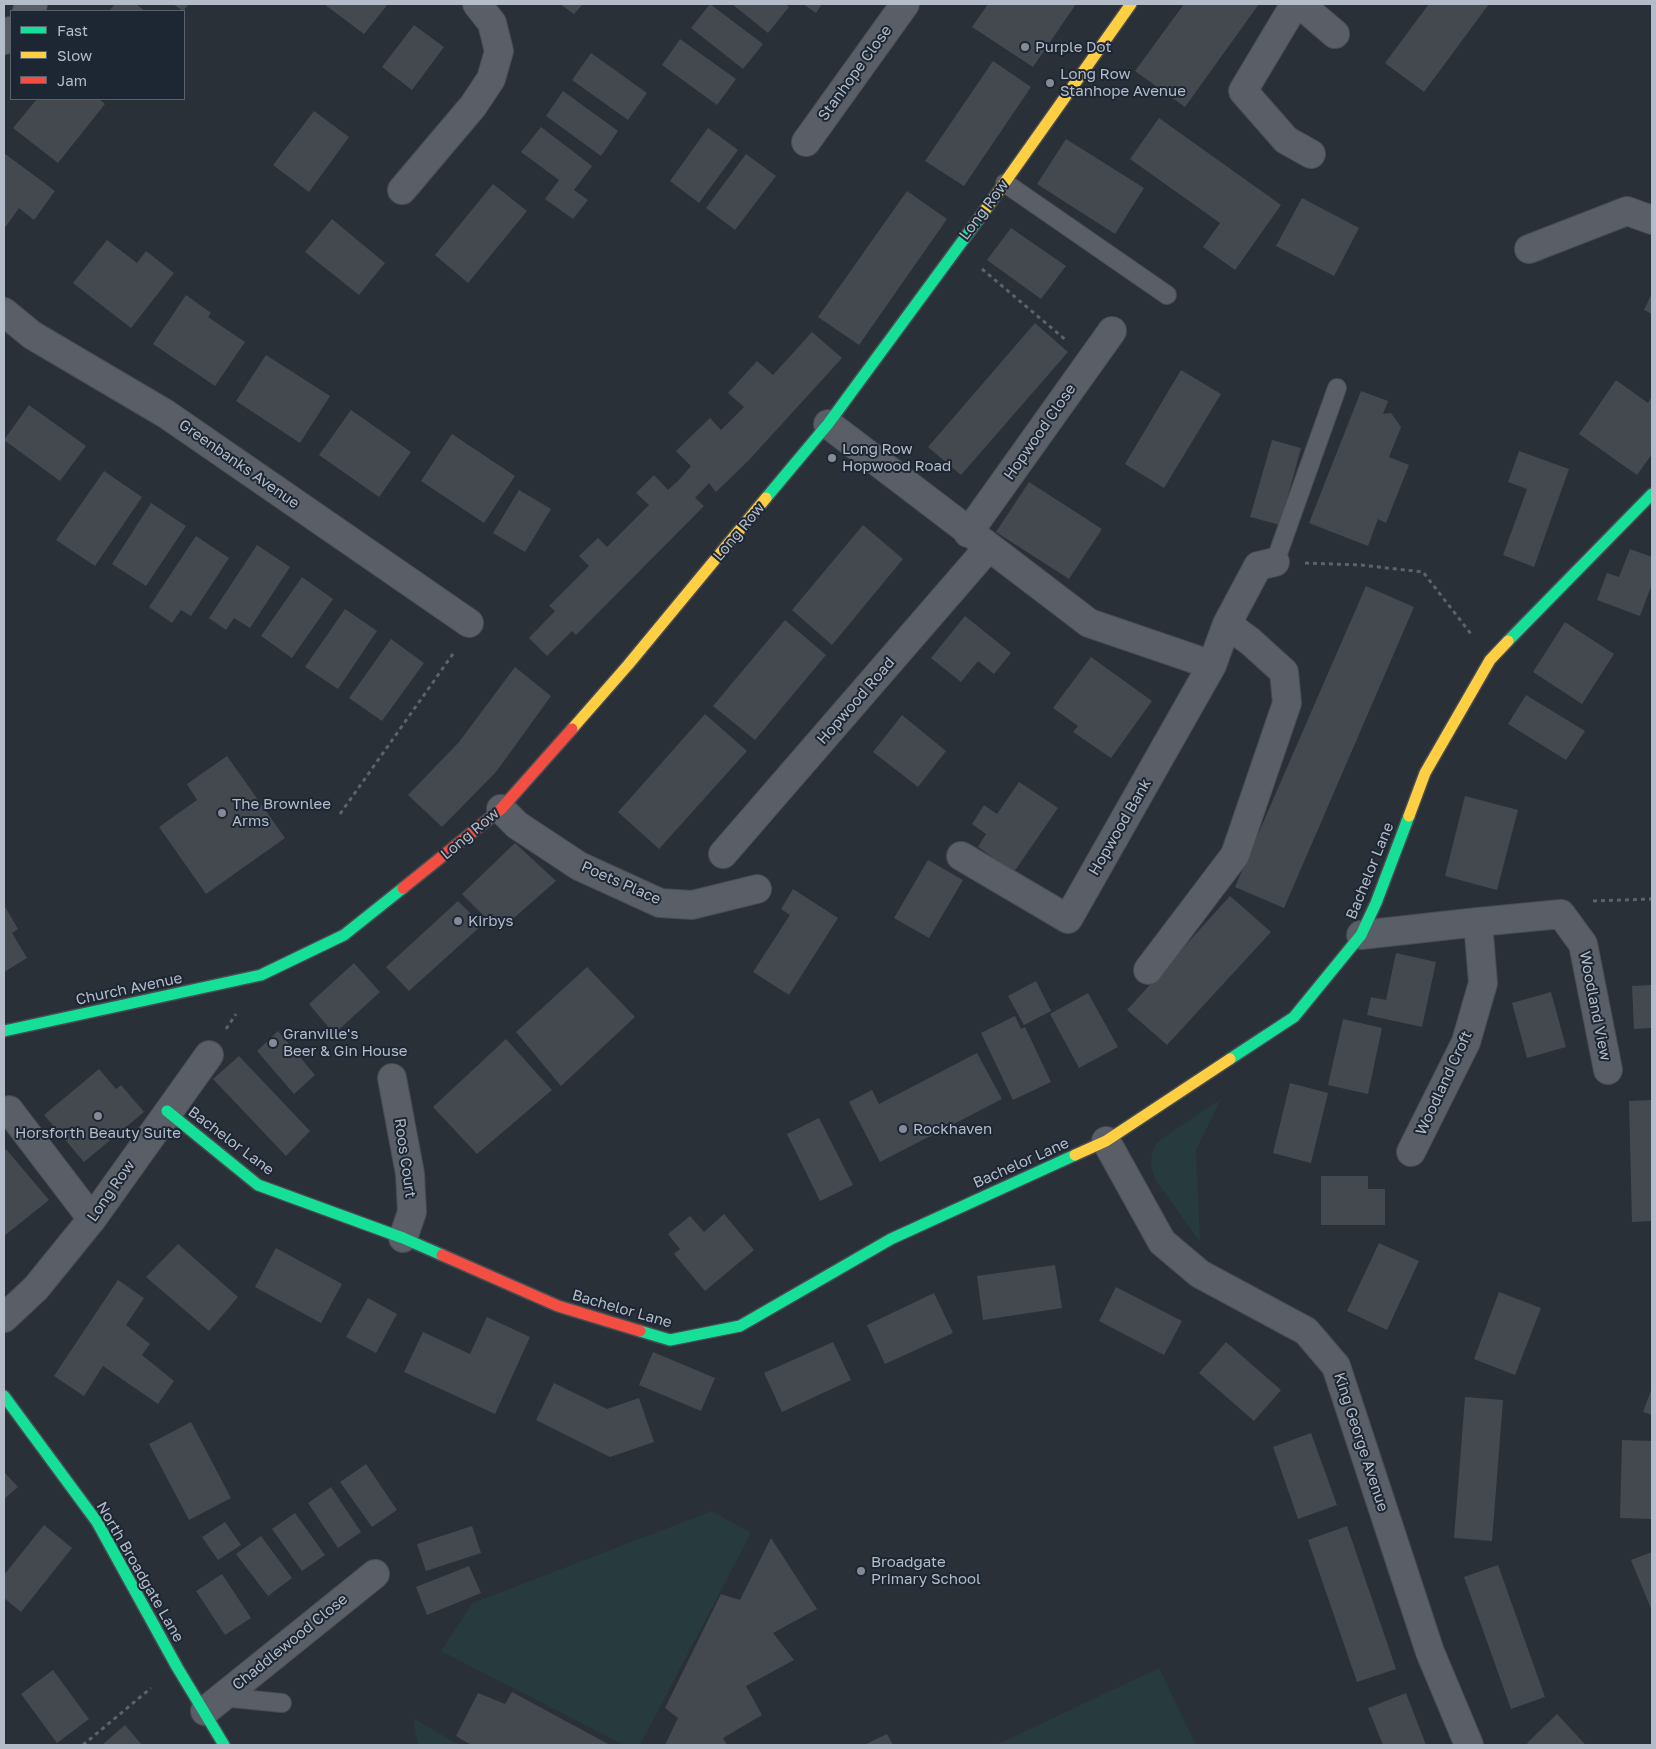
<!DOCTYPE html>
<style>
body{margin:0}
#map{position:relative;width:1656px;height:1749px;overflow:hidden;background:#2a3038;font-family:"Golos Text",sans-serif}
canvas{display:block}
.frame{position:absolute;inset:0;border:5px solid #b4bcc9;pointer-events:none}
.legend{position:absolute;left:10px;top:10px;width:175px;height:90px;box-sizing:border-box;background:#1d2633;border:1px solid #59626f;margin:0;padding:6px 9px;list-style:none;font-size:15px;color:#b4bcc9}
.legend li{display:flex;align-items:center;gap:10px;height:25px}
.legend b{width:25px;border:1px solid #59626f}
</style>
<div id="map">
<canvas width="1656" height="1749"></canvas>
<div class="frame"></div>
<ul class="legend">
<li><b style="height:6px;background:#16e098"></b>Fast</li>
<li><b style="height:6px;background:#ffcf43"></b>Slow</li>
<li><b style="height:6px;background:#f24e42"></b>Jam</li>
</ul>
</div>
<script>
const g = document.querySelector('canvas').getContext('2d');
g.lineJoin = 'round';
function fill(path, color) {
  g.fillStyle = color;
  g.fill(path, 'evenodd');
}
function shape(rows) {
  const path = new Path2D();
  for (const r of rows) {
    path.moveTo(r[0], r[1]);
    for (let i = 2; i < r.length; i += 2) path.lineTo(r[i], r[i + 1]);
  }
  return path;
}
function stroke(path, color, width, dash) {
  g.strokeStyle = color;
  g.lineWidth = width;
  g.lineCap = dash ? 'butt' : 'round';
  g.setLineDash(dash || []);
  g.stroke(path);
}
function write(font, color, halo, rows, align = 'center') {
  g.font = font + ' "Golos Text",sans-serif';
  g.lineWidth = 4;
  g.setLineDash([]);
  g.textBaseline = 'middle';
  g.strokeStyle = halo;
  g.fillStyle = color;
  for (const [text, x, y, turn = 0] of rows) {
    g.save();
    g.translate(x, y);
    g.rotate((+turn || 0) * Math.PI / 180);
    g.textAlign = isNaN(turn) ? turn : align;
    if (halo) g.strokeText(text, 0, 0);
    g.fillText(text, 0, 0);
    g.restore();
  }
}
fill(shape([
 [1221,1099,1196,1150,1200,1242,1155,1179,1151,1165,1152,1153,1157,1142],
 [712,1511,751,1533,640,1745,624,1745,441,1651,473,1603],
 [1159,1668,1196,1745,996,1745],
 [413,1718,459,1745,418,1745]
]), '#273a3e');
fill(shape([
 [115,4,136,4,145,11,109,11],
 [173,4,189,4,183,11],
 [324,4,388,4,364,34],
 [560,4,583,4,574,14],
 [710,4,763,44,743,69,691,28],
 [732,4,786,4,789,7,768,33],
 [803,4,822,4,816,13],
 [988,4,1076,4,1033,67,972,27],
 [1184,4,1259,4,1185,107,1135,71],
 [1429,4,1489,4,1424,92,1385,63],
 [414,25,444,47,412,90,382,67],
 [680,39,736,79,717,105,662,65],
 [591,53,647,93,628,120,572,80],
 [993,61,1031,87,964,186,925,161],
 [563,91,618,131,601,156,546,116],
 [37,99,99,99,105,104,58,163,13,128],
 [314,111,349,137,309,192,273,165],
 [1159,118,1281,205,1235,270,1203,247,1220,223,1130,159],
 [541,127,592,166,574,190,588,200,573,219,545,199,559,180,521,152],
 [708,128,738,150,699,203,670,181],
 [1066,139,1144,188,1115,234,1037,184],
 [4,153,55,191,34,220,19,208,4,229],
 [746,154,776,176,735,230,706,208],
 [493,184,527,211,468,283,435,255],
 [907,191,947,219,859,345,818,317],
 [1302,198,1359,228,1334,276,1276,246],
 [332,219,385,263,359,295,305,252],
 [1011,228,1066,266,1041,299,987,260],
 [107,240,137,263,146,251,174,273,131,328,73,283],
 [1652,293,1652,314,1644,310],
 [186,295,211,313,208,317,245,342,215,386,153,344],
 [1035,323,1068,352,961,475,928,447],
 [812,332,842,358,749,460,716,492,709,483,695,498,704,506,576,635,572,631,547,656,529,638,555,611,549,606,589,566,579,556,598,538,607,547,649,505,636,493,654,475,668,490,678,481,691,466,676,451,710,418,721,430,744,407,728,393,757,361,773,375],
 [266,355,330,396,300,443,236,401],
 [1181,370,1221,394,1164,488,1125,464],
 [1616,380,1648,403,1652,396,1652,454,1637,475,1579,434],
 [1361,391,1388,401,1383,414,1391,413,1401,427,1389,457,1409,465,1386,523,1378,519,1368,546,1309,523],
 [29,405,86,446,60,481,4,440],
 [351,410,411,452,379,497,319,455],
 [452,434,515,476,484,523,421,481],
 [1272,440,1301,448,1280,525,1250,517],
 [1519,451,1569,469,1534,567,1503,555,1527,489,1508,482],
 [104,471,142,497,95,566,56,540],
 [1029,482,1102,529,1069,579,996,532],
 [519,490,551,509,525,552,493,533],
 [151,503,186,526,146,586,112,564],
 [863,525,903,559,832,645,792,610],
 [196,536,229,558,191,616,181,610,172,623,149,607],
 [257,545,290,567,250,628,234,618,226,630,209,618],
 [1630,549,1652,557,1652,584,1640,616,1597,600,1607,573,1619,577],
 [302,577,333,599,292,658,261,636],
 [1366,586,1414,607,1284,908,1235,887],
 [345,609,377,631,338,689,305,667],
 [965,616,1011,653,994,674,978,661,961,682,931,658],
 [785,620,826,655,755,740,713,706],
 [1565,622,1614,654,1582,704,1533,672],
 [391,639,424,663,382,721,349,698],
 [1091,657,1152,701,1111,758,1073,732,1078,726,1053,708],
 [515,667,551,696,496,772,442,827,408,795,459,742],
 [1526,695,1585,731,1566,760,1508,724],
 [705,714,747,751,659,849,618,812],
 [902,715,946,751,918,787,873,752],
 [227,756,285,838,206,894,159,827,197,800,187,784],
 [1019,782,1058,808,1014,872,978,847,986,834,972,824,984,805,997,814],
 [1465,796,1518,810,1497,890,1445,876],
 [515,843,556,881,499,931,462,894],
 [928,860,963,880,929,938,894,918],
 [793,889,838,918,789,995,753,972,790,915,781,909],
 [1230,896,1271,932,1167,1045,1127,1010],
 [458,901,482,925,409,991,386,967],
 [4,905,18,929,12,933,27,958,4,972],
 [1396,953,1436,962,1422,1027,1367,1015,1371,997,1386,1000],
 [354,963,380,992,334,1034,309,1004],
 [587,967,635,1017,561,1086,516,1032],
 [1036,981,1051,1011,1024,1025,1008,996],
 [1652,985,1652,1028,1634,1029,1632,986],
 [1551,992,1566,1047,1527,1058,1512,1003],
 [1088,993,1118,1047,1079,1068,1050,1014],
 [1015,1016,1021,1029,1025,1027,1051,1082,1013,1100,981,1033],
 [1343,1019,1382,1028,1368,1094,1328,1085],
 [278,1031,315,1075,294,1094,257,1051],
 [506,1039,552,1090,477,1154,433,1107],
 [977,1053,1002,1099,880,1162,849,1102,872,1090,879,1104],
 [239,1056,310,1131,286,1156,213,1079],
 [99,1069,116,1089,121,1085,144,1112,84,1162,44,1115],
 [1290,1083,1328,1093,1311,1163,1273,1153],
 [1652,1100,1652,1221,1632,1222,1629,1101],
 [819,1118,853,1185,820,1201,787,1134],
 [6,1149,49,1200,4,1236,4,1151],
 [1321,1176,1368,1176,1368,1189,1385,1189,1385,1225,1321,1225],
 [724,1214,754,1250,705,1291,674,1254,680,1249,668,1234,690,1216,704,1232],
 [1379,1243,1419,1261,1387,1330,1347,1311],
 [178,1244,238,1297,209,1331,146,1277],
 [276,1248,342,1284,321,1323,255,1287],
 [1055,1265,1062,1308,983,1320,977,1276],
 [118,1280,144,1298,126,1325,150,1344,142,1355,174,1381,158,1404,103,1366,84,1396,54,1376],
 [1116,1287,1182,1321,1164,1355,1099,1321],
 [1499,1292,1541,1308,1515,1375,1474,1359],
 [934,1293,953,1333,885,1364,867,1325],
 [368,1298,397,1314,376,1353,346,1337],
 [487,1317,530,1337,495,1414,404,1372,423,1332,470,1354],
 [833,1342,851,1380,782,1412,764,1373],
 [1226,1342,1281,1390,1254,1421,1199,1373],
 [653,1352,715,1378,701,1411,639,1385],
 [554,1383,607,1409,639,1398,654,1442,610,1457,536,1420],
 [1652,1388,1652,1415,1643,1412],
 [1465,1397,1503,1400,1492,1541,1454,1538],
 [191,1422,231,1498,189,1520,149,1444],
 [1311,1433,1337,1505,1298,1519,1273,1447],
 [1622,1440,1652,1441,1652,1519,1620,1518],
 [366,1464,397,1510,372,1527,340,1482],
 [4,1472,18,1487,4,1499],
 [331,1487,361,1532,338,1548,308,1503],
 [295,1513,325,1555,302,1571,272,1529],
 [225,1522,241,1545,218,1560,202,1537],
 [44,1525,72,1548,21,1612,4,1598,4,1575],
 [472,1526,481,1553,426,1571,417,1544],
 [1347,1526,1396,1669,1357,1682,1308,1540],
 [261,1536,292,1578,268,1596,236,1554],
 [771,1538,817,1609,773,1633,794,1660,746,1686,762,1715,723,1738,727,1745,665,1745,678,1718,665,1708,721,1594,740,1600],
 [1652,1552,1652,1611,1631,1560],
 [1498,1565,1545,1697,1511,1709,1464,1577],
 [469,1566,481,1593,427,1615,416,1587],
 [222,1574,251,1618,225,1635,196,1591],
 [53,1670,89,1719,57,1743,21,1694],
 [512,1692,610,1745,471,1745,456,1736,478,1693,505,1704],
 [1406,1693,1426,1745,1383,1745,1368,1708],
 [1557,1714,1581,1740,1586,1745,1529,1745,1527,1743],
 [125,1725,142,1745,102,1745],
 [887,1734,893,1745,864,1745]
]), '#444950');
const lane = shape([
 [1005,183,1167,295],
 [1275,562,1337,388],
 [222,1697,282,1703]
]);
const street = shape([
 [1295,4,1243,91,1286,140,1311,154],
 [1300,4,1335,34],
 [27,11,33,4],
 [4,40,11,31],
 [806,142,905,4],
 [402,190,473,106,491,79,499,51,492,23,477,4],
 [1529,249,1627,211,1652,220],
 [4,312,32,335,166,414,469,623],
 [828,424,1089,623,1212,665],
 [968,533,1112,331],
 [501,809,517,825,579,866,660,903,692,905,757,889],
 [723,854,988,548],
 [961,856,1068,919,1212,665,1227,624,1258,566,1275,562],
 [1478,922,1561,914,1583,944,1608,1070],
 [1361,935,1478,922,1483,983,1466,1042,1411,1152],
 [1148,970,1235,855,1287,703,1284,672,1251,642,1227,624],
 [392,1078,410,1174,412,1212,403,1238],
 [9,1110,92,1219],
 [1106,1141,1162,1242,1200,1274,1306,1331,1336,1366,1430,1652,1469,1745],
 [4,1318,36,1288,92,1219,209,1055],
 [205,1711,375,1574]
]);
const fast = shape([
 [766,498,828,424,986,209],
 [1508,641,1652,494],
 [4,1031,261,975,344,935,403,888],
 [1230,1059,1294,1017,1361,935,1376,903,1409,816],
 [167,1111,258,1185,403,1238,442,1255],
 [640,1331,670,1340,740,1326,891,1239,1075,1155],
 [4,1396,97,1522,177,1667,224,1745]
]);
const slow = shape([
 [986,209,1131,4],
 [572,729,628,665,766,498],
 [1409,816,1425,773,1490,660,1508,641],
 [1075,1155,1106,1141,1230,1059]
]);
const jam = shape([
 [403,888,501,809,572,729],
 [442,1255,558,1306,640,1331]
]);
stroke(lane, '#484c53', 20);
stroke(street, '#484c53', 30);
stroke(fast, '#484c53', 14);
stroke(slow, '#484c53', 14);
stroke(jam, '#484c53', 14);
stroke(shape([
 [982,269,1067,341],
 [1305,563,1361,565,1423,572,1471,634],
 [340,814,455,651],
 [1593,901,1652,899],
 [226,1029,236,1014],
 [83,1745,151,1688]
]), '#5d636a', 3, [4, 4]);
stroke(lane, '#5a5e66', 18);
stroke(street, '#5a5e66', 28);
stroke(fast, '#16e098', 11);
stroke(slow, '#ffcf43', 11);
stroke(jam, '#f24e42', 11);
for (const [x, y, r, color] of [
 [1025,47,5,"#848b96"],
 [1050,83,5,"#848b96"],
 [832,458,5,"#848b96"],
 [222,813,5,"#848b96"],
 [458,921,5,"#848b96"],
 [273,1043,5,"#848b96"],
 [98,1116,5,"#848b96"],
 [903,1129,5,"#848b96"],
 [861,1571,5,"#848b96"]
]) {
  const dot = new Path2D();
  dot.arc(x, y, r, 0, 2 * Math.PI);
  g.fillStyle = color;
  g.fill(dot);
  stroke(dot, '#1d2633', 2);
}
write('15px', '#b4bcc9', '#1d2633', [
 ["Purple Dot",1035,47],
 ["Long Row",1060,74],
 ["Stanhope Avenue",1060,91],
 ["Long Row",842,449],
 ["Hopwood Road",842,466],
 ["The Brownlee",232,804],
 ["Arms",232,821],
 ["Kirbys",468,921],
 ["Granville's",283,1034],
 ["Beer & Gin House",283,1051],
 ["Rockhaven",913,1129],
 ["Horsforth Beauty Suite",98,1133,"center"],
 ["Broadgate",871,1562],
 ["Primary School",871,1579]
], 'left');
write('15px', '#b4bcc9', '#1d2633', [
 ["Stanhope Close",855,73,-54],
 ["Long Row",984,210,-53],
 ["Hopwood Close",1040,432,-55],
 ["Greenbanks Avenue",239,464,35],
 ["Long Row",739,532,-50],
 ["Hopwood Road",856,701,-49],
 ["Hopwood Bank",1120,827,-60],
 ["Long Row",470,834,-40],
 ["Bachelor Lane",1370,871,-68],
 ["Poets Place",621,883,24],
 ["Church Avenue",129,989,-12],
 ["Woodland View",1595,1006,79],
 ["Woodland Croft",1444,1083,-65],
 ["Bachelor Lane",231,1141,37],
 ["Roos Court",405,1158,82],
 ["Bachelor Lane",1021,1163,-24],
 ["Long Row",111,1191,-55],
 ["Bachelor Lane",622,1309,16],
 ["King George Avenue",1361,1442,72],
 ["North Broadgate Lane",140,1572,60],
 ["Chaddlewood Close",290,1642,-39]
]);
</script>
